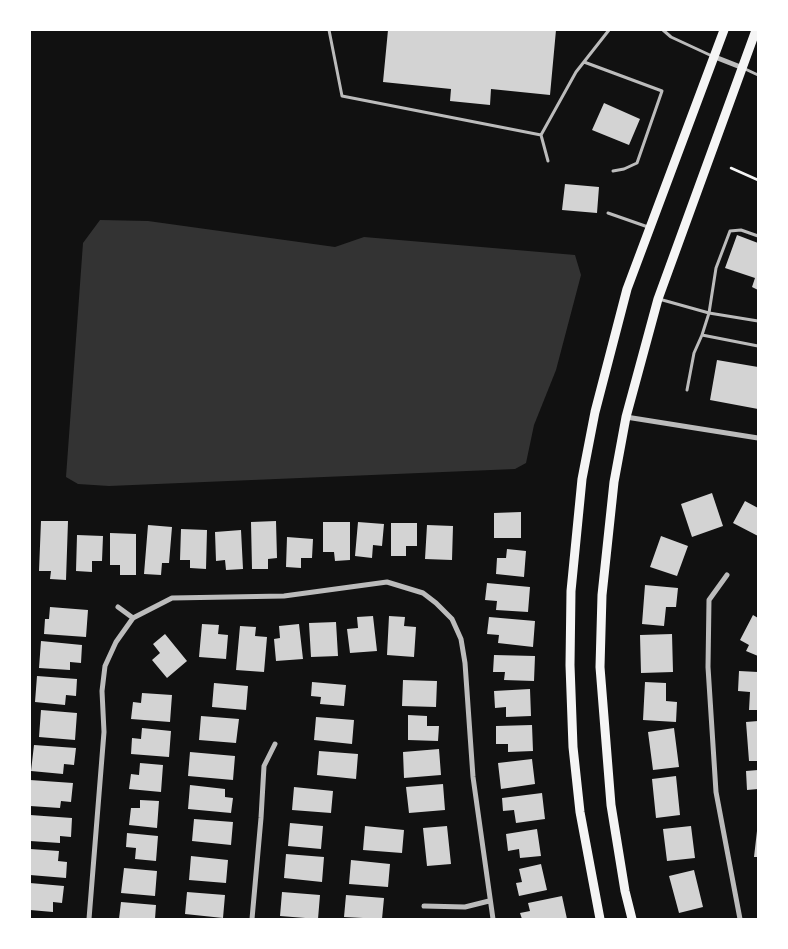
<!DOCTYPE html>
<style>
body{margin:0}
#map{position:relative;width:788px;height:949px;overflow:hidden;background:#111;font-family:"IBM Plex Serif",serif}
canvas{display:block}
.frame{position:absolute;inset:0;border:31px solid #fff;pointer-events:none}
</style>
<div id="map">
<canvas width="788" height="949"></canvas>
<div class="frame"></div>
</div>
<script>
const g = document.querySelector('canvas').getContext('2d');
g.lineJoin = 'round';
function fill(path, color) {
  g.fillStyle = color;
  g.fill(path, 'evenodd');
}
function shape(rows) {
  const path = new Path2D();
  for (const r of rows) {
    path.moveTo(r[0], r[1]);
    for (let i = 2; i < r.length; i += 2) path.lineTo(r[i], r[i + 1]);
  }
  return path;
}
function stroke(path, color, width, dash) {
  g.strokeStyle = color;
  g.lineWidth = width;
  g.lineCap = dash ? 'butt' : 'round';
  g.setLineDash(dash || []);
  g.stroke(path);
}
fill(shape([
 [100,220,148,221,335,247,364,237,575,255,581,275,556,370,534,425,526,463,515,469,109,486,78,484,66,477,83,243]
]), '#333');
fill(shape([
 [388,30,556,30,550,95,491,89,490,105,450,101,451,89,383,82],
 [604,103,640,119,629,145,592,130],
 [565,184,599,187,597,213,562,210],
 [737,235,758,243,758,290,752,287,755,278,725,268],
 [717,360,758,367,758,409,710,400],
 [712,493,723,526,692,537,681,504],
 [745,501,758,508,758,536,733,523],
 [521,512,521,538,494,538,494,513],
 [41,521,68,521,66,580,50,579,51,571,39,571],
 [276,521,277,558,268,559,268,569,252,569,251,522],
 [323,522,350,522,350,560,335,561,334,552,323,552],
 [358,522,384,524,382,546,373,545,372,558,355,556],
 [391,523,417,523,417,546,406,546,406,556,391,556],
 [148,525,172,527,169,563,162,563,161,575,144,574],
 [427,525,453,526,452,560,425,559],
 [181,529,207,530,206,569,190,568,190,560,180,560],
 [241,530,243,569,226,570,225,560,216,561,215,532],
 [110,533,136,534,136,575,120,575,120,565,110,565],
 [77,535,103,536,102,561,92,561,92,572,76,571],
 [661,536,688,546,677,576,650,567],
 [287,537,313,539,312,558,301,558,301,568,286,567],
 [507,549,526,551,524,577,496,574,497,558,506,558],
 [487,583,530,587,528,612,496,610,497,601,485,600],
 [645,585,678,588,676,607,666,607,664,626,642,624],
 [50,607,88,610,86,637,44,634,45,619,49,619],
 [753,615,758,618,758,656,746,651,749,645,740,640],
 [373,616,377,651,350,653,347,629,358,628,357,617],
 [389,616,405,617,404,626,416,627,414,657,387,655],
 [489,617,535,621,533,647,498,643,499,635,487,634],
 [336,622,338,656,311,657,309,623],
 [202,624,219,625,218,634,228,635,226,659,199,657],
 [299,624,303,659,276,661,274,639,280,638,279,626],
 [240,626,256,627,255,636,267,637,264,672,236,670],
 [165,634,187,661,167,678,152,660,160,653,153,644],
 [672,634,673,672,641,673,640,635],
 [41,641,82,645,81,663,70,662,70,670,39,668],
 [494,655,535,656,534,681,504,680,505,672,493,672],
 [739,671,758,672,758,710,749,710,750,692,738,691],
 [37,676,77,679,76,696,66,695,65,705,35,702],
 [403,680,437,681,436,707,402,706],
 [312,682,346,685,344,706,320,704,321,697,311,696],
 [645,682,666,683,666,701,677,702,676,722,643,720],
 [214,683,248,686,246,710,212,707],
 [530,689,531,716,506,717,506,707,495,708,494,691],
 [142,693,172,695,170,722,131,719,133,702,141,703],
 [41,710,77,713,75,740,39,737],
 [408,715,427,716,427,726,439,726,438,741,408,740],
 [201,716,239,719,236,743,199,740],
 [316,717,354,720,352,744,314,740],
 [758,721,758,761,749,761,746,722],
 [532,725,533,751,508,752,508,744,496,744,496,726],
 [142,728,171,731,169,757,131,754,132,738,141,739],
 [674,728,679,767,653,770,648,732],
 [34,745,76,748,74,765,64,764,63,774,31,771],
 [439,749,441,775,404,778,403,752],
 [319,751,358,754,356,779,317,775],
 [190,752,235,756,233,780,188,776],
 [532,759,535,784,501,789,498,763],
 [140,763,163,765,161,792,129,789,131,774,139,775],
 [758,770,758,789,747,790,746,771],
 [676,776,680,815,656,818,652,779],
 [30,780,73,783,71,802,61,801,60,808,30,806],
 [443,784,445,810,409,813,406,787],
 [190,785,225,789,225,797,233,798,231,813,188,809],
 [294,787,333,791,331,813,292,810],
 [542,793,545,819,516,823,514,810,503,811,502,798],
 [140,800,159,801,157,828,129,825,131,808,140,808],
 [30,815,72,818,71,837,60,836,60,843,30,841],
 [194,819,233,822,231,845,192,841],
 [290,823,323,826,321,849,288,846],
 [365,826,404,830,402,853,363,850],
 [447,826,451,864,427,866,423,828],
 [691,826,695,858,667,861,663,829],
 [537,829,541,856,520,858,519,849,508,851,506,834],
 [757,831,758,831,758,857,754,857],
 [127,833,158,836,156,861,135,859,136,848,126,847],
 [30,849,59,851,58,861,67,862,66,878,30,875],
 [286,854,324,857,322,882,284,878],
 [191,856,228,860,226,883,189,880],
 [351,860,390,864,388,887,349,884],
 [541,864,547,890,519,896,516,883,522,882,519,869],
 [124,868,157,871,155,896,121,893],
 [694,870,703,907,679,913,669,876],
 [30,883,64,886,62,903,53,902,53,912,30,910],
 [187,892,225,895,223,918,185,914],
 [282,892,320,895,318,919,280,916],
 [346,895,384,898,382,919,344,917],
 [562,896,567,919,522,919,520,913,530,911,528,903],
 [121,902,156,905,155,919,119,919]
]), '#d3d3d3');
stroke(shape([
 [731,168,758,180]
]), '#f5f5f5', 2.5);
stroke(shape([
 [329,30,342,96,541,135,576,72,609,30],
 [663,30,671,37,712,56],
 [584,62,662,91,637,163,624,169,613,171],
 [743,68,758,75],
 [541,135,548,161],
 [608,213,648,227],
 [659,299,709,313,758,321],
 [702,335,709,313,716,268,730,231,741,230,758,236],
 [687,390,694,353,702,335,758,346]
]), '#bcbcbc', 3);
stroke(shape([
 [715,57,743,68],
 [626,417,758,438],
 [727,575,709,600,708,667,716,792,740,919],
 [118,607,133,618],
 [424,906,465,907,489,901],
 [89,919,104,732,102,691,105,666,116,642,133,618,172,598,284,596,387,582,423,593,436,603,452,619,461,639,465,663,473,777,493,919],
 [252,919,261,818,264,766,275,744]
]), '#bcbcbc', 5);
stroke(shape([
 [600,919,580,812,573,747,570,665,571,591,582,479,595,412,627,289,724,30],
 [632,919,625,891,611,805,600,667,602,595,614,482,626,417,658,299,756,30]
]), '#f5f5f5', 9);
</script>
